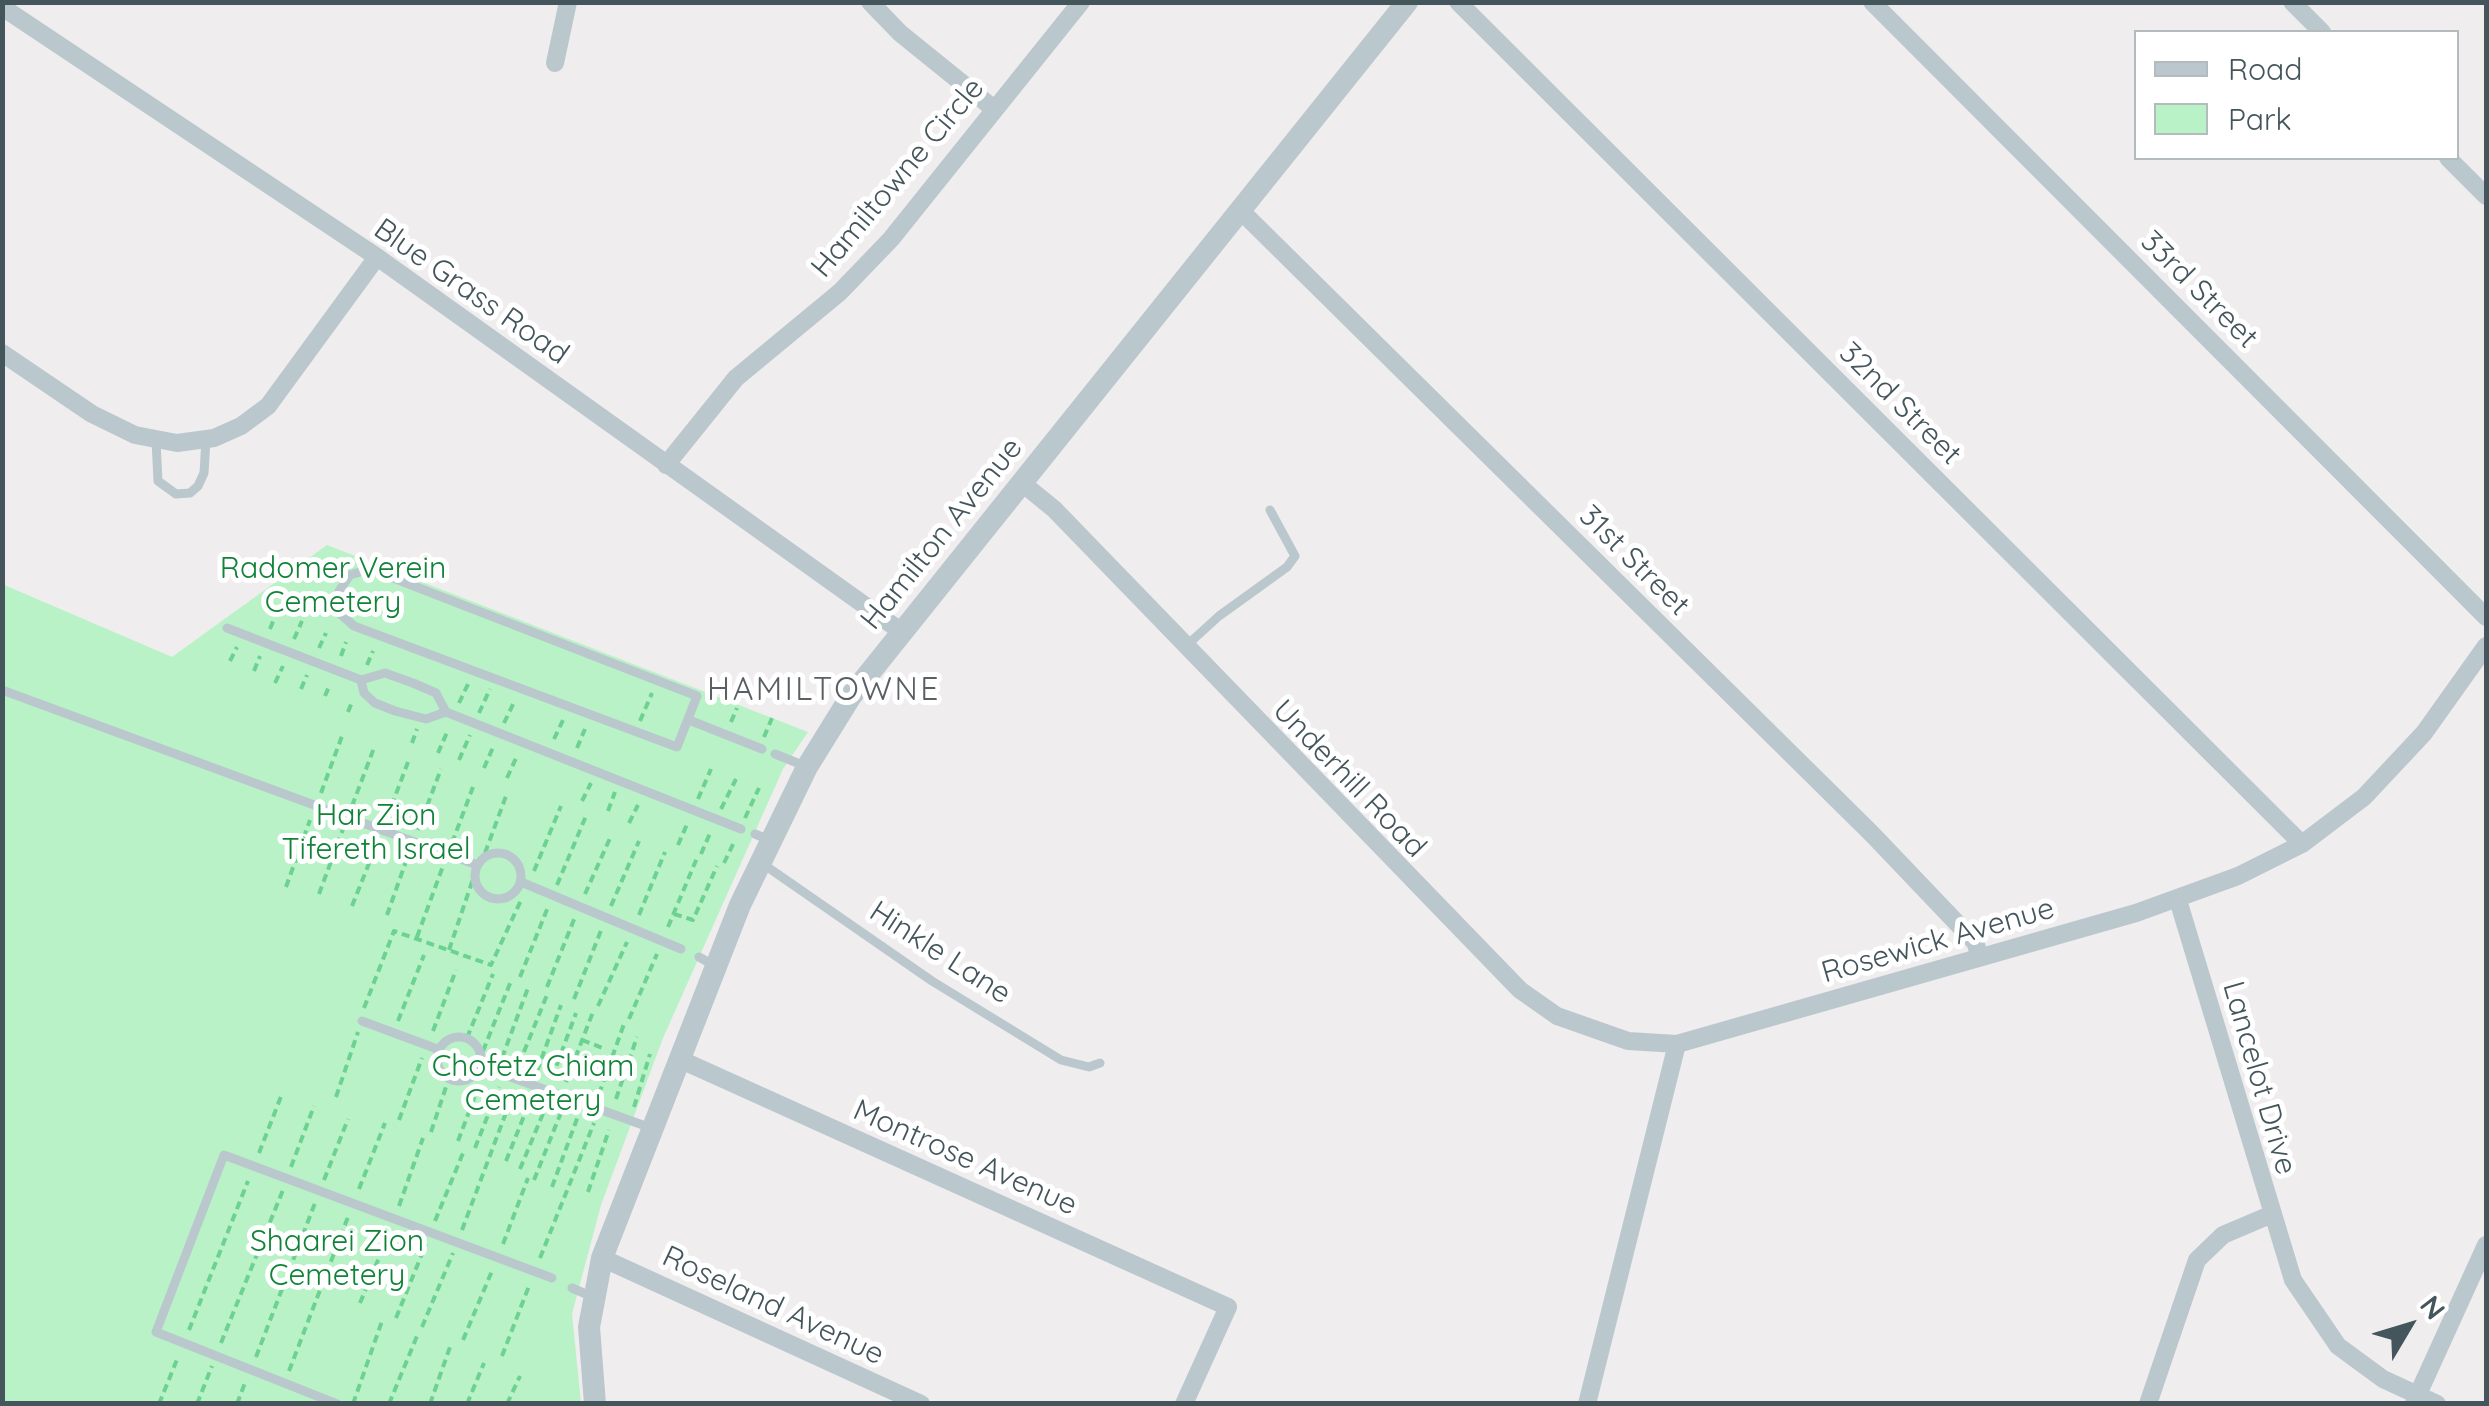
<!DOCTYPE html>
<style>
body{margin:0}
#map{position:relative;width:2489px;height:1406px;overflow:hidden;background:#f0edee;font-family:Quicksand,sans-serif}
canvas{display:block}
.frame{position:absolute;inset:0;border:5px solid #44555c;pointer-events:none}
.legend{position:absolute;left:2134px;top:30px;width:325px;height:130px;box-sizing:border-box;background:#fff;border:2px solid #b4bbbe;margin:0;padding:12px 18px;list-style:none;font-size:30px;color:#44555c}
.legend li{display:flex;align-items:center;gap:20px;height:50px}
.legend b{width:50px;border:2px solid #b4bbbe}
.north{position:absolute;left:2359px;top:1276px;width:100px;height:100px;-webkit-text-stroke:8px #fff;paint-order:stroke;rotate:52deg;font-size:28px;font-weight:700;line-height:40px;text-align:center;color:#44555c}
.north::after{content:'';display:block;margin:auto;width:35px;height:45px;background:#44555c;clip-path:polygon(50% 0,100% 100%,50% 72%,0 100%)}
</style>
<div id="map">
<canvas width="2489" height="1406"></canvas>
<div class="frame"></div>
<ul class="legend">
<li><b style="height:12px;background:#bac8ce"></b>Road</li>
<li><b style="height:28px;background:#b8f2c6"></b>Park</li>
</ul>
<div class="north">N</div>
</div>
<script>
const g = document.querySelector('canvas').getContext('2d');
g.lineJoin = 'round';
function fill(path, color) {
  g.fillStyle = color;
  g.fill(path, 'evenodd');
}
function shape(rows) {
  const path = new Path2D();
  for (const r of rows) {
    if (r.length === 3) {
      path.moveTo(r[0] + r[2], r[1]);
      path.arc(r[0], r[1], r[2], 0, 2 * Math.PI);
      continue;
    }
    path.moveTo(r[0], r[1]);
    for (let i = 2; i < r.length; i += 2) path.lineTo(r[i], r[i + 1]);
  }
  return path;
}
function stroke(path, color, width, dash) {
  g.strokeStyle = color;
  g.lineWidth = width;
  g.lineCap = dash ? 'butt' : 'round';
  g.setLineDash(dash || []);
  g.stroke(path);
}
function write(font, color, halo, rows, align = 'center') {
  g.font = font + ' Quicksand,sans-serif';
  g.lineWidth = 10;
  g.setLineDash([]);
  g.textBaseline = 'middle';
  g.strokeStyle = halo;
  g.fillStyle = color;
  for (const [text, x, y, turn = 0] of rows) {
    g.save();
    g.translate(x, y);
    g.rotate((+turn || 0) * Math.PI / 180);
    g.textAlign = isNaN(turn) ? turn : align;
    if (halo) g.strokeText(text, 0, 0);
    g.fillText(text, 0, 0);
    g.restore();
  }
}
fill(shape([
 [327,545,808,732,783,769,663,1038,601,1205,572,1314,581,1403,3,1403,2,584,172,657]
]), '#b8f2c6');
stroke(shape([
 [270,629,274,619],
 [294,639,302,621],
 [319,648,326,633],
 [341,656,346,642],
 [230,661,237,647],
 [367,665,373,651],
 [254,671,260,656],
 [275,683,283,666],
 [301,689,307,675],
 [325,696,330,684],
 [459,703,468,684],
 [348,712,352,702],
 [479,713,490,689],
 [640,721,652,693],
 [731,722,737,708],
 [504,723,515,700],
 [764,737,772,718],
 [554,739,563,720],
 [412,743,417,729],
 [577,748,585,729],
 [438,753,448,730],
 [459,760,470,735],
 [484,768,494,745],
 [507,778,517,756],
 [321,793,342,736],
 [698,799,711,769],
 [582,801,591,783],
 [352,806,374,748],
 [721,809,736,779],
 [608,811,615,792],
 [387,818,408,762],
 [745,818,759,788],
 [629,823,638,805],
 [418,830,441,769],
 [452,843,473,787],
 [678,845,688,822],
 [485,853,506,796],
 [701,854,711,831],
 [724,863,735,840],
 [534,871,561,806],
 [557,885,586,816],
 [286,887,310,820],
 [319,894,343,829],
 [585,894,611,836],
 [352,906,378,841],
 [611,906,639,841],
 [674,914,693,920,717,866],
 [387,915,409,853],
 [639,915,665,852],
 [668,927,697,858],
 [417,937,443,866],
 [449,950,473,879],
 [520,977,548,907],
 [547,987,575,917],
 [574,999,602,928],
 [598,1006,627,942],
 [364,1008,394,931,491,965,522,898],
 [629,1019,657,954],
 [398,1021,424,955],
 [433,1031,456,970],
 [467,1038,493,974],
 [582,1040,605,1049],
 [483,1051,511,981],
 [502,1058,528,988],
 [519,1064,547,995],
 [537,1071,561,1005],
 [552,1078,576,1013],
 [566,1082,593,1012],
 [599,1094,624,1024],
 [336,1097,358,1032],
 [616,1099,637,1037],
 [634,1107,650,1054],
 [399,1120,422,1058],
 [431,1132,449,1078],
 [458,1141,481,1080],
 [475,1148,499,1087],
 [259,1153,282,1094],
 [506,1161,530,1101],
 [291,1167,314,1106],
 [520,1169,547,1104],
 [324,1180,348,1119],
 [534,1180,562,1110],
 [552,1187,578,1116],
 [359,1189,385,1123],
 [588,1192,609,1130],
 [399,1206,423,1138],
 [435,1221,463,1153],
 [462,1230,513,1094],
 [503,1244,528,1178],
 [540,1258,594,1123],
 [360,1303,389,1234],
 [396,1318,426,1244],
 [422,1327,453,1253],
 [189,1330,248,1181],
 [463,1340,492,1271],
 [221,1343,283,1190],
 [502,1356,529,1286],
 [256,1357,315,1203],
 [289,1371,348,1217],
 [159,1404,178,1357],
 [197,1404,212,1366],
 [237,1404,246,1380],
 [353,1404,382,1321],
 [389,1404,417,1336],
 [430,1404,450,1347],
 [467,1404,484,1363],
 [507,1404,520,1376]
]), '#6dd291', 4, [8, 5]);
stroke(shape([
 [156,441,158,481,176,494,190,493,198,486,204,473,206,439],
 [370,569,697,696,677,747,354,626,338,612,339,591,350,575,370,569],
 [227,628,361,680,364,693,375,703,395,711,426,719,446,712],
 [1186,646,1219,616,1287,567,1295,556,1270,510],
 [361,680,385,673,413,683,436,693,446,712,741,829],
 [2,690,477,865],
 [689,720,762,749],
 [775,754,805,766],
 [755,834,769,840],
 [498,876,23],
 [763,864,932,981,1061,1060,1089,1067,1100,1063],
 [521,882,681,949],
 [699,957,715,966],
 [362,1021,440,1050],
 [459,1059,22],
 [480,1066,651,1128],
 [572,1288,593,1297],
 [337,1404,156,1332,224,1155,552,1278]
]), '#bac8ce', 9);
stroke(shape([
 [870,2,900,33,994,109],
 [1458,2,2302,844],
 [1872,2,2486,617],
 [2292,2,2322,32],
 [2,7,377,257,902,632],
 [555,63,568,2],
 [2448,158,2486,196],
 [1240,210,1872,834,1975,942,1980,957],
 [2,353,92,414,135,435,177,443,214,438,241,426,268,406,377,257],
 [666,465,736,378,840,292,891,239,1081,2],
 [1022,483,1054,509,1520,990,1557,1016,1628,1041,1677,1044,2136,913,2238,876,2302,844,2364,797,2424,733,2486,646],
 [2178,900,2293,1280,2338,1346,2383,1379,2437,1404],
 [679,1059,1228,1307,1184,1404],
 [602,1258,921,1404],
 [2414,1403,2486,1245],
 [1587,1404,1677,1044],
 [2148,1404,2197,1260,2223,1235,2270,1215]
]), '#bac8ce', 18);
stroke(shape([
 [595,1404,589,1327,602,1258,740,905,807,767,851,696,1407,2]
]), '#bac8ce', 22);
write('30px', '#44555c', '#fff', [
 ["Hamiltowne Circle",898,178,-50],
 ["33rd Street",2199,290,45],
 ["Blue Grass Road",471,292,35],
 ["32nd Street",1900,404,45],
 ["Hamilton Avenue",942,534,-51],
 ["31st Street",1634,561,45],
 ["Underhill Road",1349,779,46],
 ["Rosewick Avenue",1938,941,-16],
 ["Hinkle Lane",940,953,33],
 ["Lancelot Drive",2259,1078,74],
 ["Montrose Avenue",965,1158,24],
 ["Roseland Avenue",773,1306,25]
]);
write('30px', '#108338', '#fff', [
 ["Radomer Verein",333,569],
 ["Cemetery",333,603],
 ["Har Zion",376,816],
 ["Tifereth Israel",376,850],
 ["Chofetz Chiam",533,1067],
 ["Cemetery",533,1101],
 ["Shaarei Zion",337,1242],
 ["Cemetery",337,1276]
]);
g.letterSpacing = '2.5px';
write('32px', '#5a5f63', '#fff', [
 ["HAMILTOWNE",824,690]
]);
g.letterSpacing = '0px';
</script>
